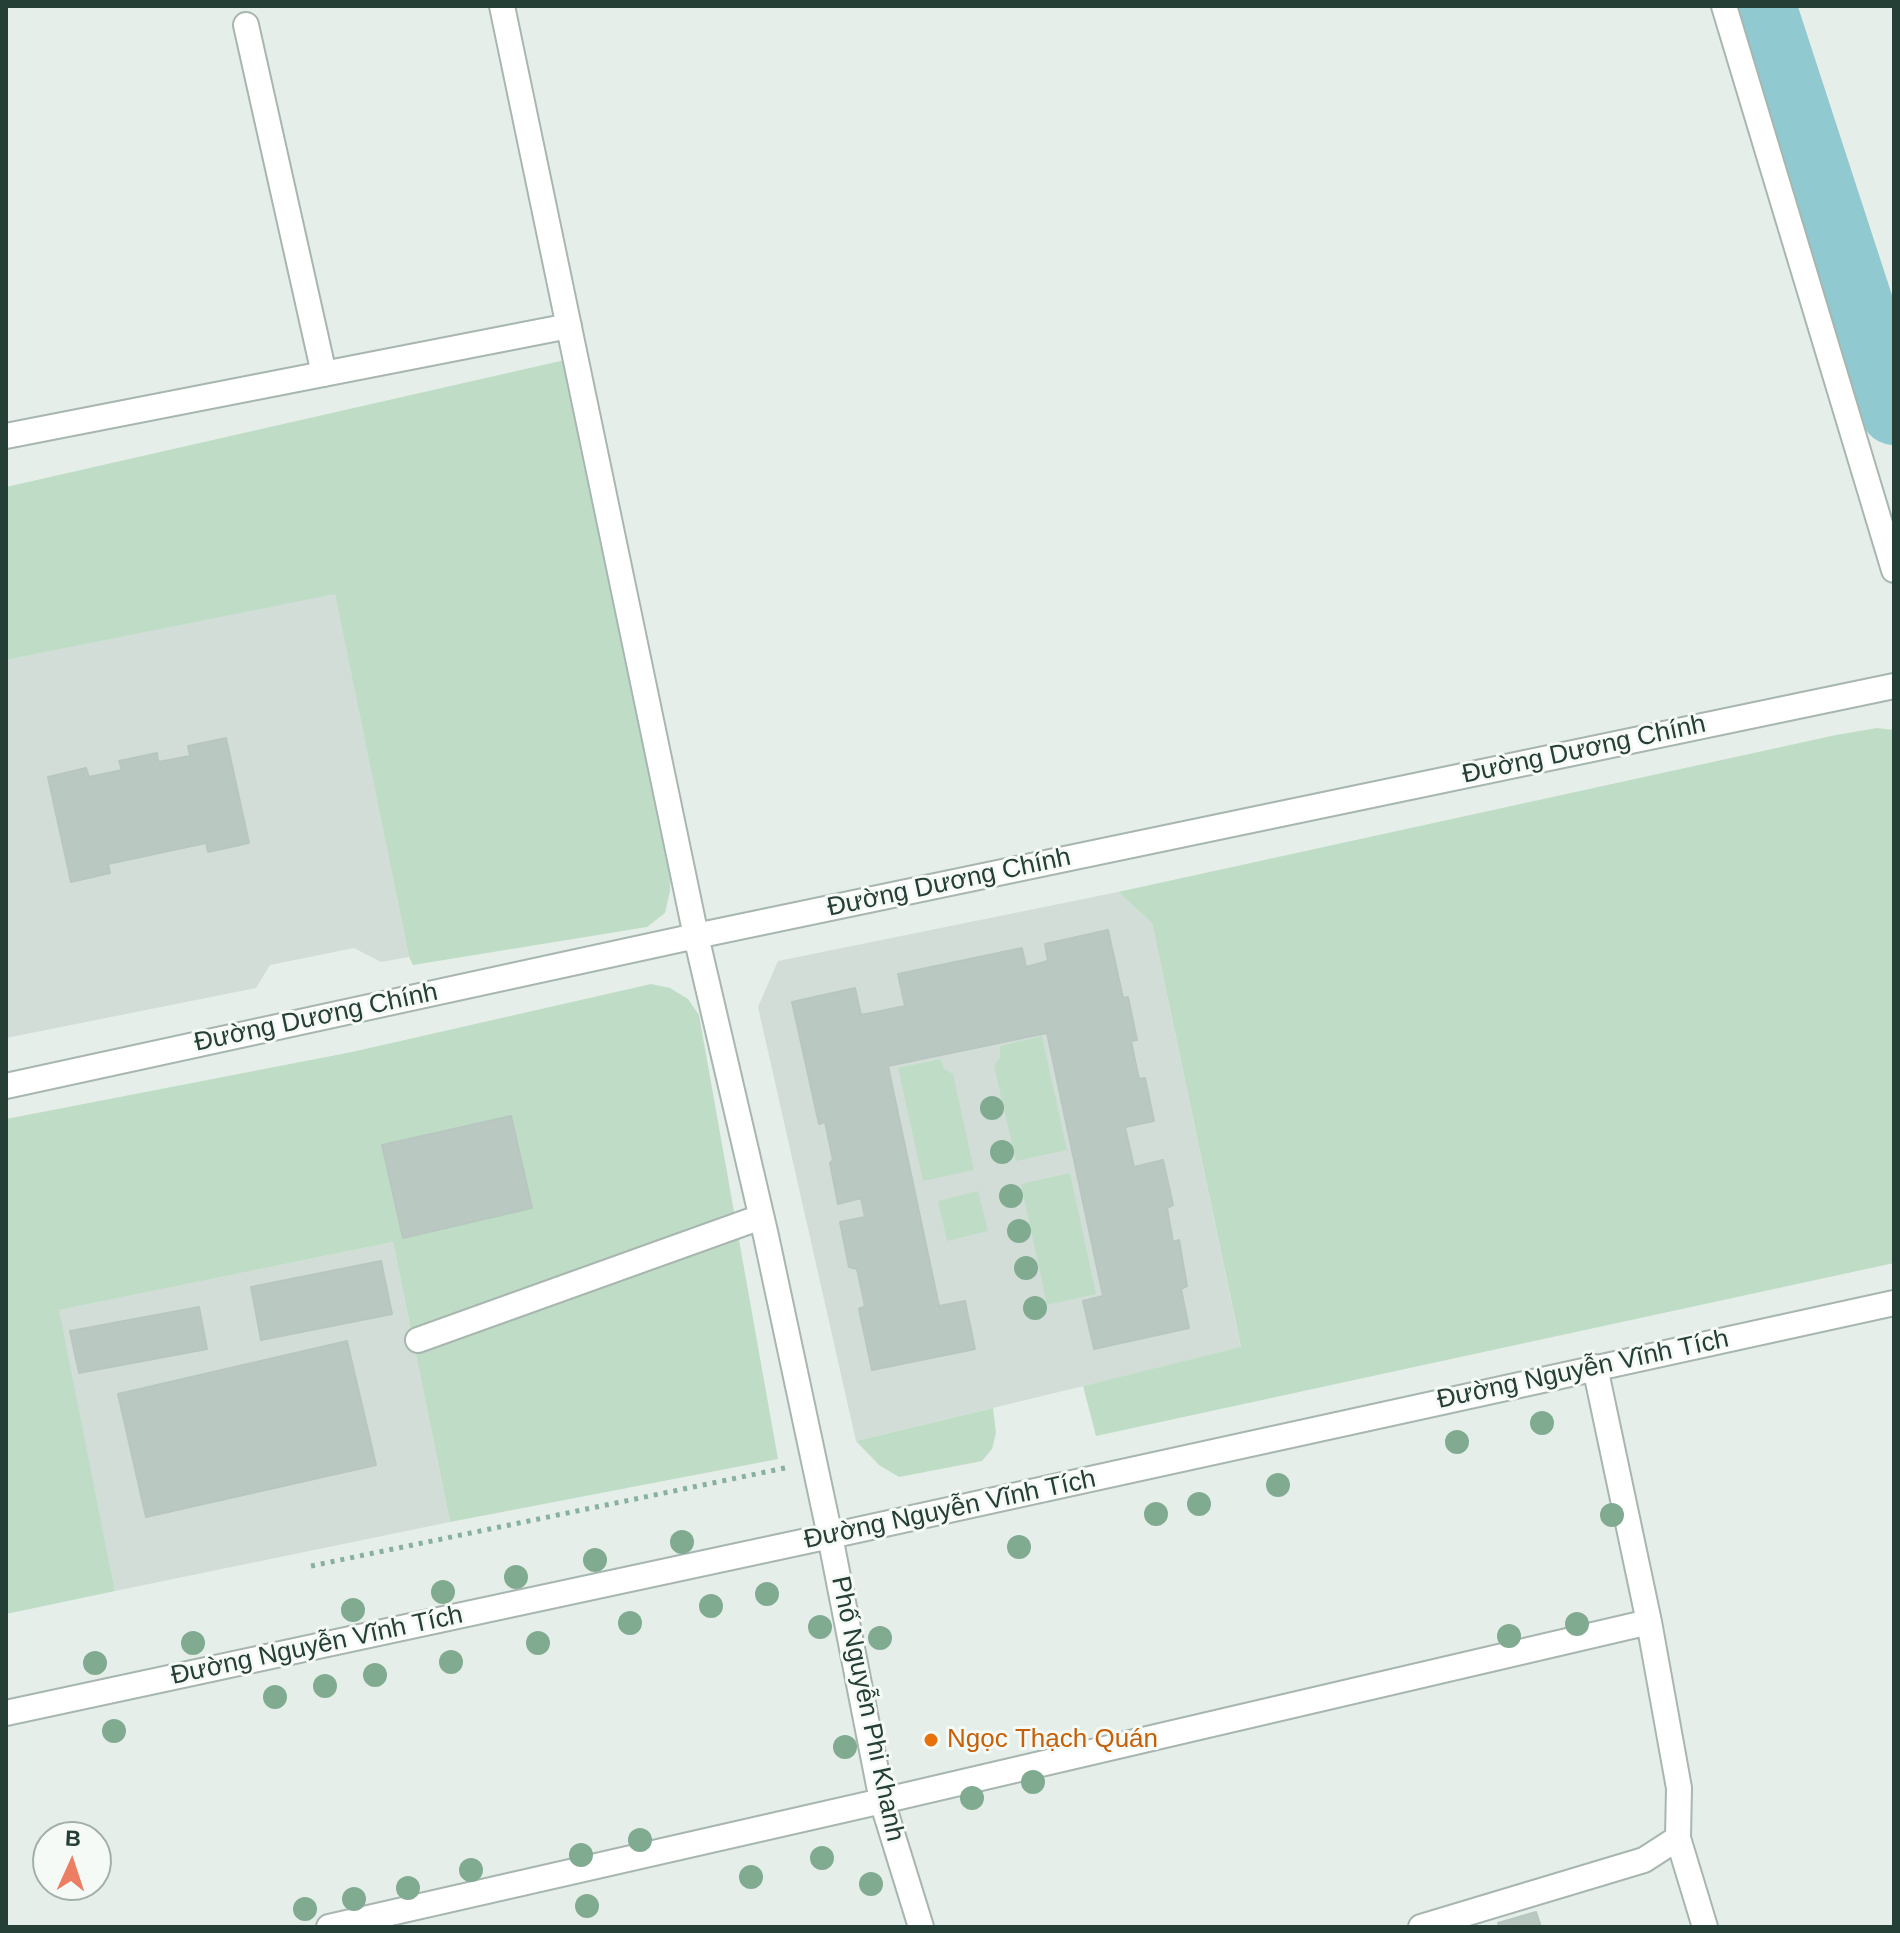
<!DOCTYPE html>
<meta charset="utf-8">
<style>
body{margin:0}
#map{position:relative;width:1900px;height:1933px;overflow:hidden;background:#e5eee9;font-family:Helvetica,sans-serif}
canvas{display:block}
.frame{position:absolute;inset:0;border:8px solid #253f36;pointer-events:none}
.north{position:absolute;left:32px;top:1821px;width:80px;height:80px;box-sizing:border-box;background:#f6faf7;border:2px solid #a2afaa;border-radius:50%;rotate:3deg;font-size:22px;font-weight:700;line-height:32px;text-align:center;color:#253f36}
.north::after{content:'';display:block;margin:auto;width:28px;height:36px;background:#ec7e64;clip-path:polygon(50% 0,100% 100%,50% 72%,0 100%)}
</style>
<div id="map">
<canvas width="1900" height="1933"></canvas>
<div class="frame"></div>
<div class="north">B</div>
</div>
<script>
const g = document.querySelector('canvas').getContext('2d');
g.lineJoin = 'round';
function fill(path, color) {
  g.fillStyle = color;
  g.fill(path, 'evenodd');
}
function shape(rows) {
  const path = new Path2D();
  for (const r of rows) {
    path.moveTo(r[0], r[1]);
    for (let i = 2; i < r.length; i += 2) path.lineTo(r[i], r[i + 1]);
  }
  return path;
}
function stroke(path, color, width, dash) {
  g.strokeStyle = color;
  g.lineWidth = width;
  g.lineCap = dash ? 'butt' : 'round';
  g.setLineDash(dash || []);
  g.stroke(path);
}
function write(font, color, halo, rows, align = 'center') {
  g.font = font + ' Helvetica,sans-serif';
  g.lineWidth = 6;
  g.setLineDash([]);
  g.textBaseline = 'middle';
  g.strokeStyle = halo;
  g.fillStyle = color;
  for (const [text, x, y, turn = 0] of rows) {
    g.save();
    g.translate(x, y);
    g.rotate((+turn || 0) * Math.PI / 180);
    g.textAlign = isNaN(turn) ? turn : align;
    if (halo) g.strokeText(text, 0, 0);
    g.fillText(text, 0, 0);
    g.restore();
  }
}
fill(shape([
 [335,593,409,957,381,962,354,948,270,965,256,988,6,1038,6,660],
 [1118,892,1152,923,1241,1348,856,1441,758,1007,778,961],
 [393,1242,450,1522,115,1591,58,1310]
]), '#d3ddd8');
fill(shape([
 [565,360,671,868,670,891,665,913,647,927,413,965,409,957,335,594,6,660,6,487],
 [1877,728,1894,730,1894,1263,1096,1436,1083,1386,1241,1347,1152,923,1118,892,1836,735],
 [651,984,670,988,688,999,699,1015,778,1459,450,1522,393,1242,59,1310,115,1591,6,1614,6,1119,352,1052],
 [1042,1036,1067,1150,1016,1161,994,1066,1000,1057,1000,1046],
 [940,1059,944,1069,953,1074,974,1170,923,1181,898,1068],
 [1070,1173,1096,1294,1047,1305,1021,1184],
 [978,1191,988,1231,947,1241,938,1201],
 [993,1408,996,1433,992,1449,982,1461,899,1477,879,1465,856,1441]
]), '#bfddc6');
stroke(shape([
 [1762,6,1894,411]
]), '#90c9d0', 68);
const building = shape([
 [226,738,249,843,208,852,206,843,108,864,110,873,71,882,48,777,86,768,89,777,122,770,119,761,157,753,158,762,190,756,188,746,226,738],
 [1108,930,1123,998,1128,997,1137,1040,1131,1041,1139,1079,1145,1078,1154,1121,1125,1127,1134,1167,1163,1160,1173,1205,1167,1208,1173,1242,1179,1240,1187,1286,1181,1289,1189,1328,1094,1349,1083,1301,1103,1296,1047,1033,888,1066,939,1306,965,1301,975,1349,872,1370,859,1309,865,1306,857,1269,849,1267,840,1222,865,1217,861,1198,838,1204,830,1163,833,1160,825,1122,819,1124,792,1002,855,988,861,1015,905,1006,898,974,1022,948,1026,967,1048,961,1045,944,1108,930],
 [511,1116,532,1208,403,1238,382,1145,511,1116],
 [381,1261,392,1314,261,1340,251,1287,381,1261],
 [199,1307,207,1349,79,1373,70,1331,199,1307],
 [347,1341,376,1465,146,1517,118,1394,347,1341],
 [1536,1912,1541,1927,1499,1927,1498,1923,1536,1912]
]);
fill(building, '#bac8c2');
stroke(building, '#b7c7c0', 2);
const minor = shape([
 [502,6,696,936,766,1236,830,1536,882,1801,921,1927],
 [1724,6,1894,570],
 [246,25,324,374],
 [6,436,569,326],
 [6,1086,696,936,1894,686],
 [418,1340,761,1217],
 [1595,1367,1649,1622,1679,1788,1678,1838,1705,1927],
 [6,1713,830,1536,1894,1303],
 [329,1927,882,1801,1649,1622],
 [1421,1927,1644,1860,1678,1838]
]);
stroke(minor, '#a8b6b0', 28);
stroke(shape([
 [311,1566,785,1468]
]), '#87b0a1', 5, [4, 6]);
stroke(minor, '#fff', 24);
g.fillStyle = '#81ab90';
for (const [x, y] of [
 [992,1108],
 [1002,1152],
 [1011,1196],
 [1019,1231],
 [1026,1268],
 [1035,1308],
 [1542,1423],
 [1457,1442],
 [1278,1485],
 [1199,1504],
 [1156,1514],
 [1612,1515],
 [682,1542],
 [1019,1547],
 [595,1560],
 [516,1577],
 [443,1592],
 [767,1594],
 [711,1606],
 [353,1610],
 [630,1623],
 [1577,1624],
 [820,1627],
 [1509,1636],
 [880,1638],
 [193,1643],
 [538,1643],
 [451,1662],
 [95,1663],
 [375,1675],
 [325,1686],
 [275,1697],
 [114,1731],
 [845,1747],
 [1033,1782],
 [972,1798],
 [640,1840],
 [581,1855],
 [822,1858],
 [471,1870],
 [751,1877],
 [871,1884],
 [408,1888],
 [354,1899],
 [587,1906],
 [305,1909]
]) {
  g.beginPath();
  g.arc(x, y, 12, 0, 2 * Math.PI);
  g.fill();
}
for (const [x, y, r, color] of [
 [931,1740,8,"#e8710a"]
]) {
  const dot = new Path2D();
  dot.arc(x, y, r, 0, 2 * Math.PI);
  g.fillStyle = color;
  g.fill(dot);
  stroke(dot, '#f6faf7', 3);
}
write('26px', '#253f36', '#f6faf7', [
 ["Đường Dương Chính",1584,750,-12],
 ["Đường Dương Chính",949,883,-12],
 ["Đường Dương Chính",316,1018,-12],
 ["Đường Nguyễn Vĩnh Tích",1583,1370,-12],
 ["Đường Nguyễn Vĩnh Tích",950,1510,-12],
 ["Đường Nguyễn Vĩnh Tích",317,1646,-12],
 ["Phố Nguyễn Phi Khanh",867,1709,78]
]);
write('26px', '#c56008', '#f6faf7', [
 ["Ngọc Thạch Quán",947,1740]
], 'left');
</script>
